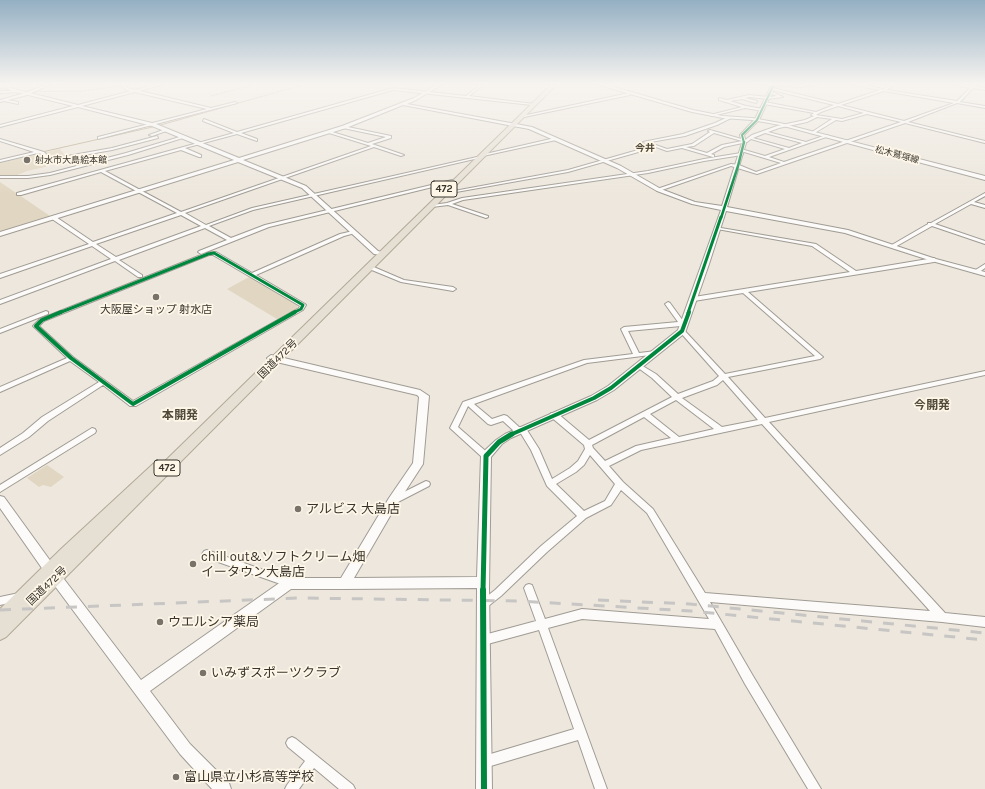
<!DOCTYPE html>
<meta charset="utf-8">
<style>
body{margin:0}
canvas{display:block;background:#ede7dd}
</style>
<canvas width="985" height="789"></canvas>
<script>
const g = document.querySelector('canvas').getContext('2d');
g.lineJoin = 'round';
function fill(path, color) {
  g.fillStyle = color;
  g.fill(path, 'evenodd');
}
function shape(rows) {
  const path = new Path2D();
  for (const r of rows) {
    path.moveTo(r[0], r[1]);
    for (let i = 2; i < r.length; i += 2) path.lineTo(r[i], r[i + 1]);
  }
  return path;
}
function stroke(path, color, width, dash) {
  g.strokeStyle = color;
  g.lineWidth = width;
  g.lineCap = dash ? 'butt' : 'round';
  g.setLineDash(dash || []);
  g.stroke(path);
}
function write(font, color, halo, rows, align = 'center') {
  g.font = font + ' Karla,"Noto Sans JP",sans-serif';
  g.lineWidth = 3.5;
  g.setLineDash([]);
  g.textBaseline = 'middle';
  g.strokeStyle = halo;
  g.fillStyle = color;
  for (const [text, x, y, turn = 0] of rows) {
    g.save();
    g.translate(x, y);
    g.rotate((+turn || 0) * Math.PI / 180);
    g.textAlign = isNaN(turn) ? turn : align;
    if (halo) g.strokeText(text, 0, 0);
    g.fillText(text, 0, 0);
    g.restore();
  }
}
fill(shape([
 [60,149,64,154,58,159,51,160,49,165,45,167,27,171,15,176,0,177,0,163],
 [0,182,53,218,0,234],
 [249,277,298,304,297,309,277,319,227,289],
 [47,465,64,477,51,487,43,485,39,487,27,478]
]), '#e1d6c1');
stroke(shape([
 [23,92,82,91,134,84],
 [211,96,256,84],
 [42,152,157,126,306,84]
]), '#b6a78c', 1);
const minor = shape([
 [47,84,65,84,49,85,27,95,8,100,18,102,18,104,4,101,0,102,0,100,25,93,47,84],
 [120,84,123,84,128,88,211,108,235,102,237,103,98,139,98,137,207,109,126,90,120,84],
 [481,84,484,84,469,96,534,104,532,105,393,90,241,133,257,139,257,141,237,134,185,148,201,155,201,157,199,157,181,150,105,171,181,212,371,146,329,133,329,131,368,143,386,137,343,128,343,126,391,136,391,138,372,144,404,155,401,156,374,147,185,213,206,225,252,208,477,157,479,158,253,210,209,226,231,238,265,225,452,180,454,181,453,182,269,227,201,254,198,252,199,251,227,240,205,228,119,260,142,275,142,277,138,277,115,261,0,304,0,300,111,259,92,246,0,278,0,274,89,244,52,219,52,217,56,217,93,242,177,213,101,172,21,195,17,195,17,193,234,133,203,121,204,119,237,132,393,88,466,96,481,84],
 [181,215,201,226,116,257,96,244,181,215],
 [747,84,801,85,819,84,801,87,747,84],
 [848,84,857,84,884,89,890,84,894,84,887,90,957,101,970,88,952,84,971,86,973,84,976,84,974,86,985,88,985,90,973,88,960,102,985,106,985,108,957,103,908,122,985,141,985,143,905,123,757,174,731,166,659,191,657,191,657,189,731,164,739,165,756,172,781,163,741,151,741,149,765,156,785,149,751,139,747,142,724,147,711,154,714,155,714,157,713,157,682,148,667,151,656,147,568,172,445,194,443,193,568,170,652,146,651,145,653,144,667,149,692,144,710,132,708,131,710,130,745,140,752,135,777,126,805,120,814,116,811,115,814,113,764,104,765,102,816,112,834,105,772,90,773,88,838,104,880,90,848,84],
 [884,91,954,103,904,121,841,105,884,91],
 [838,106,864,113,842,119,816,115,821,112,838,106],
 [867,114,901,122,784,162,769,157,829,136,826,135,806,142,768,132,779,128,807,122,817,117,832,119,812,132,813,134,836,120,842,121,867,114],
 [714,133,742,141,722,145,707,153,686,147,694,146,714,133],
 [765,133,802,143,789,148,753,138,765,133],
 [8,85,9,87,0,88,0,86,8,85],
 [0,91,19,91,20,92,0,93,0,91],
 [770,91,783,97,768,99,749,97,745,98,757,101,756,103,742,99,730,101,746,106,763,109,763,111,745,108,712,116,710,115,742,107,719,100,719,98,727,100,749,95,768,97,777,96,770,93,770,91],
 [629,93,630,95,524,117,522,116,629,93],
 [728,117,731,118,717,125,685,136,645,143,643,142,683,134,715,123,728,117],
 [166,129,169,130,152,136,149,135,166,129],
 [157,136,158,138,112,150,50,161,42,154,38,153,0,162,0,160,34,152,0,141,0,139,44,152,51,159,112,148,157,136],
 [183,136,186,137,128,155,50,175,28,178,0,178,0,176,28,176,50,173,126,153,183,136],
 [555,138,556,140,483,156,481,155,555,138],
 [741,153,743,154,742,155,704,161,648,173,463,200,452,204,488,216,488,217,486,218,448,205,432,207,430,206,432,205,447,203,462,198,648,171,704,159,741,153],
 [985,193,985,196,974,202,985,205,985,208,971,204,935,224,985,241,985,244,932,226,895,247,890,246,928,224,928,223,931,223,985,193],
 [715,227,816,244,856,271,934,258,937,260,934,262,748,292,823,357,820,359,728,377,765,418,985,371,985,375,769,422,945,613,985,617,985,627,942,622,710,602,753,676,821,789,808,789,745,684,715,629,582,619,548,628,607,789,595,789,578,740,484,768,480,766,478,762,480,758,484,756,574,729,539,630,484,645,480,644,479,640,480,636,484,635,536,621,524,588,526,585,529,584,532,585,545,619,582,609,709,619,647,513,621,490,611,505,586,518,547,552,501,596,487,607,484,609,481,607,479,604,481,601,495,590,541,546,577,516,547,486,531,450,520,432,515,432,503,421,491,425,488,424,468,406,458,427,489,454,490,456,489,458,486,459,483,458,450,428,463,402,584,360,633,354,621,329,624,327,678,322,665,304,668,302,670,303,686,325,687,326,686,327,682,327,681,326,628,331,639,353,656,351,659,353,658,354,587,363,474,404,492,419,504,415,507,416,519,427,525,427,539,449,552,479,570,468,578,461,585,449,584,445,551,417,550,415,551,413,557,413,589,440,672,397,652,378,637,367,636,366,637,365,641,365,656,374,678,394,713,381,719,376,680,332,679,331,680,330,684,330,725,374,815,356,743,293,694,301,691,299,694,297,850,272,812,246,717,229,715,229,715,227],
 [723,380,758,420,722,427,682,398,717,385,723,380],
 [676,400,714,429,679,437,650,414,676,400],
 [644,417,671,438,636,446,605,461,593,448,592,445,644,417],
 [762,424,930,611,705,593,653,509,623,482,609,466,641,450,762,424],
 [590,455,615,484,605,501,584,511,556,484,576,472,584,465,590,455],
 [353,231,355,232,355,233,344,236,256,275,305,304,306,305,303,310,136,406,130,406,103,385,48,421,29,437,0,455,0,448,23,433,42,417,99,382,70,361,0,392,0,387,67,358,33,326,40,319,206,253,216,252,252,273,340,234,353,231],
 [209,255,213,255,300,306,299,308,133,401,73,357,39,326,44,321,209,255],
 [985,264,985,268,978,273,974,273,974,271,985,264],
 [369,265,404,280,453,287,456,289,453,291,401,282,367,268,366,267,369,265],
 [46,311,48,312,48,314,0,333,0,329,46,311],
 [92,428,95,429,96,431,95,433,0,492,0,485,92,428],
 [426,481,429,482,430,484,429,486,398,502,395,503,392,502,391,500,392,498,426,481],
 [207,550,292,580,294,583,292,586,289,587,204,557,202,554,204,551,207,550],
 [19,593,22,594,24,597,22,600,0,605,0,597,19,593],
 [292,737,296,739,353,785,355,789,339,789,314,768,299,789,285,789,287,785,305,761,288,747,286,743,288,739,292,737]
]);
const tertiary = shape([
 [6,84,10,84,10,87,14,89,78,105,157,84,165,84,82,106,156,124,239,158,342,126,414,98,438,84,443,84,416,100,407,104,532,127,621,166,661,189,695,202,722,206,742,143,740,135,755,119,772,84,776,84,759,120,744,135,746,143,727,207,848,230,936,259,985,272,985,276,932,261,845,233,726,211,709,264,685,333,614,390,597,400,511,438,502,444,491,457,489,588,492,789,476,789,477,588,344,589,291,589,150,691,190,744,229,783,231,789,212,789,180,754,46,574,0,508,0,496,4,497,54,566,141,680,285,579,289,578,341,578,389,498,413,463,419,397,417,395,268,360,267,358,271,355,420,390,429,396,423,464,397,504,354,578,477,577,481,456,482,453,496,440,505,434,591,396,608,386,678,330,721,210,692,204,657,191,617,168,529,129,403,105,346,128,243,160,306,186,378,251,384,253,384,255,374,254,302,188,238,162,0,236,0,232,234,160,152,126,78,107,0,127,0,125,73,106,12,91,7,89,6,84]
]);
const secondary = shape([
 [0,84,10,84,0,86,0,84],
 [596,84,604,84,693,110,723,116,752,118,780,123,985,176,985,180,780,125,752,120,723,118,692,112,596,84]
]);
const trunk = shape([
 [552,84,557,84,6,637,0,640,0,609,61,549,153,464,157,462,162,464,552,84]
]);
stroke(minor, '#a09c94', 2);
stroke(tertiary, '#a09c94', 2);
stroke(secondary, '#a09c94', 2);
stroke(trunk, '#b3a997', 2);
fill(minor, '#fcfbfa');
fill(tertiary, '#fcfbfa');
fill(secondary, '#fcfbfa');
fill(trunk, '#e6e0d4');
stroke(shape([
 [598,600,690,604,985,633],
 [0,610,299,598,519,601,691,611,985,640]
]), '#c8c6c4', 3, [11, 11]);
stroke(shape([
 [744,143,742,135,757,120,774,84]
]), '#00873e', 2);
stroke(shape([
 [721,218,738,166,744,142]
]), '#00873e', 2.5);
stroke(shape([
 [59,313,208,254,214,253,303,305,301,309,293,313],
 [688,313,721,217]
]), '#00873e', 3);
stroke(shape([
 [61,312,42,320,36,326,71,358,133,404,295,312],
 [510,435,594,398,611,388,682,331,689,312]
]), '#00873e', 4);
stroke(shape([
 [483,591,486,456,499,442,512,434]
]), '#00873e', 5);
stroke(shape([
 [483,590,484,789]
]), '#00873e', 6);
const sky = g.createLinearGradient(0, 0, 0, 195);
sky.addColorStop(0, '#94afc3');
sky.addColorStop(0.43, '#f7f4f0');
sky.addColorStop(1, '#f7f4f000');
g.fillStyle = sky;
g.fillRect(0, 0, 985, 195);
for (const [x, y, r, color] of [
 [27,160,4,"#77736b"],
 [156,297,4,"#77736b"],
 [298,509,4,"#77736b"],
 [193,564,4,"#77736b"],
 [160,622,4,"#77736b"],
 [203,673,4,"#77736b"],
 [176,777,4,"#77736b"]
]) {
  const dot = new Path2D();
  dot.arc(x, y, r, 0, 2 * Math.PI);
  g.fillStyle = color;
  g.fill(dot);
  stroke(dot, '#fef7e8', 1.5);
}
write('9px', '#38342d', '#fef7e8', [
 ["松木鷲塚線",897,155,15]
]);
write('9px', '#38342d', '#fef7e8', [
 ["射水市大島絵本館",35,160]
], 'left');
write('bold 10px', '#514939', '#fef7e8', [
 ["今井",645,148]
]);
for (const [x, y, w] of [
 [444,189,26],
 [167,468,26]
]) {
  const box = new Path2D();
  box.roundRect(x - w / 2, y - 8, w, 16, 3);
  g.fillStyle = '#fef7e8';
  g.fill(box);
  stroke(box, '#38342d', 1);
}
write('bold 10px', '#38342d', null, [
 ["472",444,189],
 ["472",167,468]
]);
write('11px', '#38342d', '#fef7e8', [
 ["大阪屋ショップ 射水店",156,310]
]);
write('11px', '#38342d', '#fef7e8', [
 ["国道472号",278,359,-45],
 ["国道472号",47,586,-44]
]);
write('bold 12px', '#514939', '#fef7e8', [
 ["今開発",932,406],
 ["本開発",180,416]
]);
write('13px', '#38342d', '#fef7e8', [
 ["アルビス 大島店",306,509],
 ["chill out&ソフトクリーム畑",201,557],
 ["イータウン大島店",201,572],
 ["ウエルシア薬局",168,622],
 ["いみずスポーツクラブ",211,673],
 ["富山県立小杉高等学校",184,777]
], 'left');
</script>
